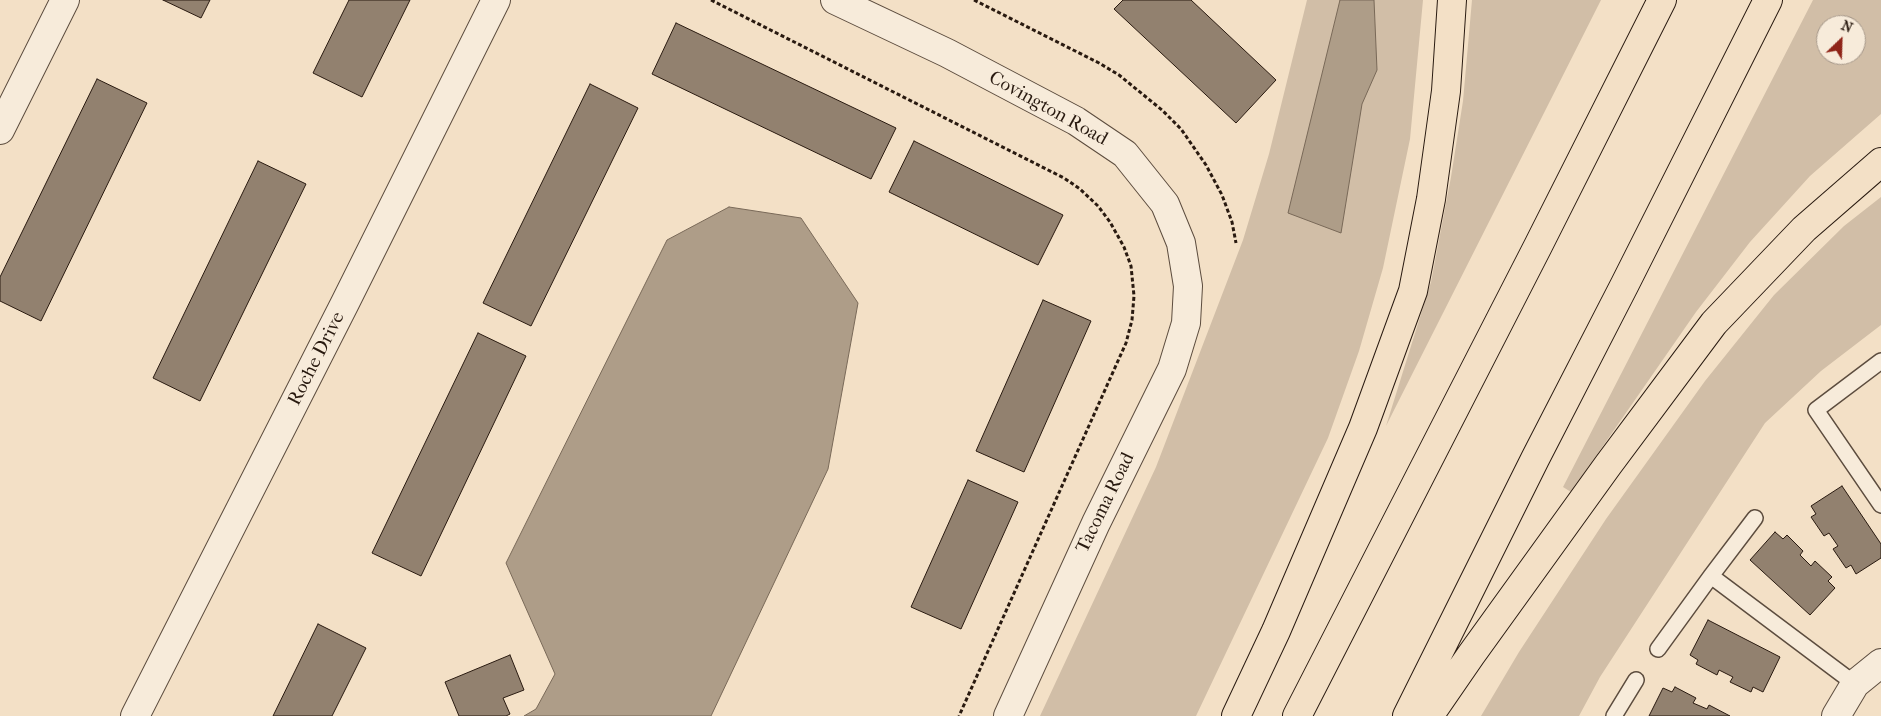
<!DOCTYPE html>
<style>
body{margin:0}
#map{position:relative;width:1881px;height:716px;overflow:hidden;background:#f3e0c6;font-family:"IM FELL French Canon",serif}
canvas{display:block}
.north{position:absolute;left:1816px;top:15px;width:50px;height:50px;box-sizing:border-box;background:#f7ebda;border:1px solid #a59789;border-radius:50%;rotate:24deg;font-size:14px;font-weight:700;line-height:20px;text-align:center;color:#291a10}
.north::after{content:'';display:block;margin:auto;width:18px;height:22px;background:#8f2418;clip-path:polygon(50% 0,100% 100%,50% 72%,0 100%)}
</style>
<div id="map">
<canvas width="1881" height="716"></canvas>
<div class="north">N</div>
</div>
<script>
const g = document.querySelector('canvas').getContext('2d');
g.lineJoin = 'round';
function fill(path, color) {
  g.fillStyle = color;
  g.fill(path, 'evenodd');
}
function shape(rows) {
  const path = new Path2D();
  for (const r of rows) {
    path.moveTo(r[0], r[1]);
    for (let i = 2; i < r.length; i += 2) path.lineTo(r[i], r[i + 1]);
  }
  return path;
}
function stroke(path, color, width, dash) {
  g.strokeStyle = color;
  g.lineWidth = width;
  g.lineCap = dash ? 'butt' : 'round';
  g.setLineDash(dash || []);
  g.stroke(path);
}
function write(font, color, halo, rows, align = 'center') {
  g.font = font + ' "IM FELL French Canon",serif';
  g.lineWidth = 4;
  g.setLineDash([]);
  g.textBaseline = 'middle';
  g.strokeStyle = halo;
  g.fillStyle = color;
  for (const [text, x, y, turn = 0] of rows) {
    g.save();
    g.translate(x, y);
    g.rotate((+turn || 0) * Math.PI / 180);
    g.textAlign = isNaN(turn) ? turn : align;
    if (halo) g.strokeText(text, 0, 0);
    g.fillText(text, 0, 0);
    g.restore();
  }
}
fill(shape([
 [1307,0,1423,0,1410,139,1383,268,1359,351,1328,438,1196,716,1040,716,1156,467,1243,240,1269,154],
 [1472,0,1601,0,1386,426,1431,282,1451,177,1463,101],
 [1813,0,1881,0,1881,114,1810,176,1750,242,1696,312,1571,492,1563,487],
 [1826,25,1856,25,1856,55,1826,55],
 [1881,197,1881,325,1821,371,1765,423,1600,677,1579,716,1481,716,1519,652,1606,519,1705,381,1774,295,1844,226]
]), '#d1bea7');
const water = shape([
 [1340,0,1374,0,1377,70,1362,104,1341,233,1288,213,1340,0],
 [729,207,801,218,858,303,828,469,711,716,524,716,536,709,555,674,506,563,667,240,729,207]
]);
fill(water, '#ae9d88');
stroke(water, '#796958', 1);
const building = shape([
 [163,0,210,0,201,18,163,0],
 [349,0,410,0,362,97,313,73,349,0],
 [1123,0,1191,0,1276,80,1236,123,1114,9,1123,0],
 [676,23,896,128,871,179,652,74,676,23],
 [97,79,147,103,41,321,0,301,0,277,97,79],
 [590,84,638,108,531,326,483,303,590,84],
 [914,141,1063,215,1038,265,889,192,914,141],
 [258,161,306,184,200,401,153,378,258,161],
 [1043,300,1091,321,1024,472,976,451,1043,300],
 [478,333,526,356,421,576,372,553,478,333],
 [968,480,1018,502,961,629,911,607,968,480],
 [1842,486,1881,544,1881,558,1856,574,1851,565,1846,568,1833,549,1838,546,1829,533,1824,536,1811,517,1816,514,1811,506,1842,486],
 [1775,532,1783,539,1787,535,1803,551,1800,555,1811,566,1815,561,1832,577,1828,581,1835,588,1810,615,1750,560,1775,532],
 [1708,620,1780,657,1763,692,1753,687,1751,692,1730,682,1733,677,1719,670,1717,675,1696,664,1698,660,1690,655,1708,620],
 [318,624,366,648,332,716,273,716,318,624],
 [510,655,524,690,503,698,510,714,506,716,459,716,445,682,510,655],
 [1675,687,1696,698,1693,703,1707,709,1709,705,1730,716,1649,716,1663,688,1672,692,1675,687]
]);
fill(building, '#92816f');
stroke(building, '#291a10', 1);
const lane = shape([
 [1881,361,1816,410,1881,505],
 [1711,576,1855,684],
 [1658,649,1711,576,1755,518],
 [1614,716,1636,680]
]);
const street = shape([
 [835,0,947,53,1076,121,1125,154,1165,204,1181,243,1188,286,1186,323,1172,369,1096,523,1008,716],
 [0,130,65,0],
 [135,716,345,303,496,0],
 [1836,716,1855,684,1881,663]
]);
const highway = shape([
 [1236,716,1276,631,1363,428,1413,291,1431,199,1446,91,1452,0],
 [1297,716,1538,246,1662,0],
 [1407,716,1535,459,1625,284,1768,0],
 [1429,716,1471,655,1608,465,1714,323,1804,229,1881,162]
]);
stroke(lane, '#5c4c3e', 18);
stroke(street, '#5c4c3e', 30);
stroke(highway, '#291a10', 30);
stroke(shape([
 [711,0,1064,178,1080,189,1098,206,1110,222,1124,247,1131,266,1134,296,1132,320,1126,343,959,716],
 [974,0,1099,63,1119,75,1162,110,1181,129,1206,165,1222,195,1232,222,1236,243]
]), '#291a10', 3, [4, 2.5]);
stroke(lane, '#f7ebda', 15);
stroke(street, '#f7ebda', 28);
stroke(highway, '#f3e0c6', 28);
write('19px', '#291a10', '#f7ebda', [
 ["Covington Road",1048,109,29],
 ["Roche Drive",317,359,-63],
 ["Tacoma Road",1106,503,-64]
]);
</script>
